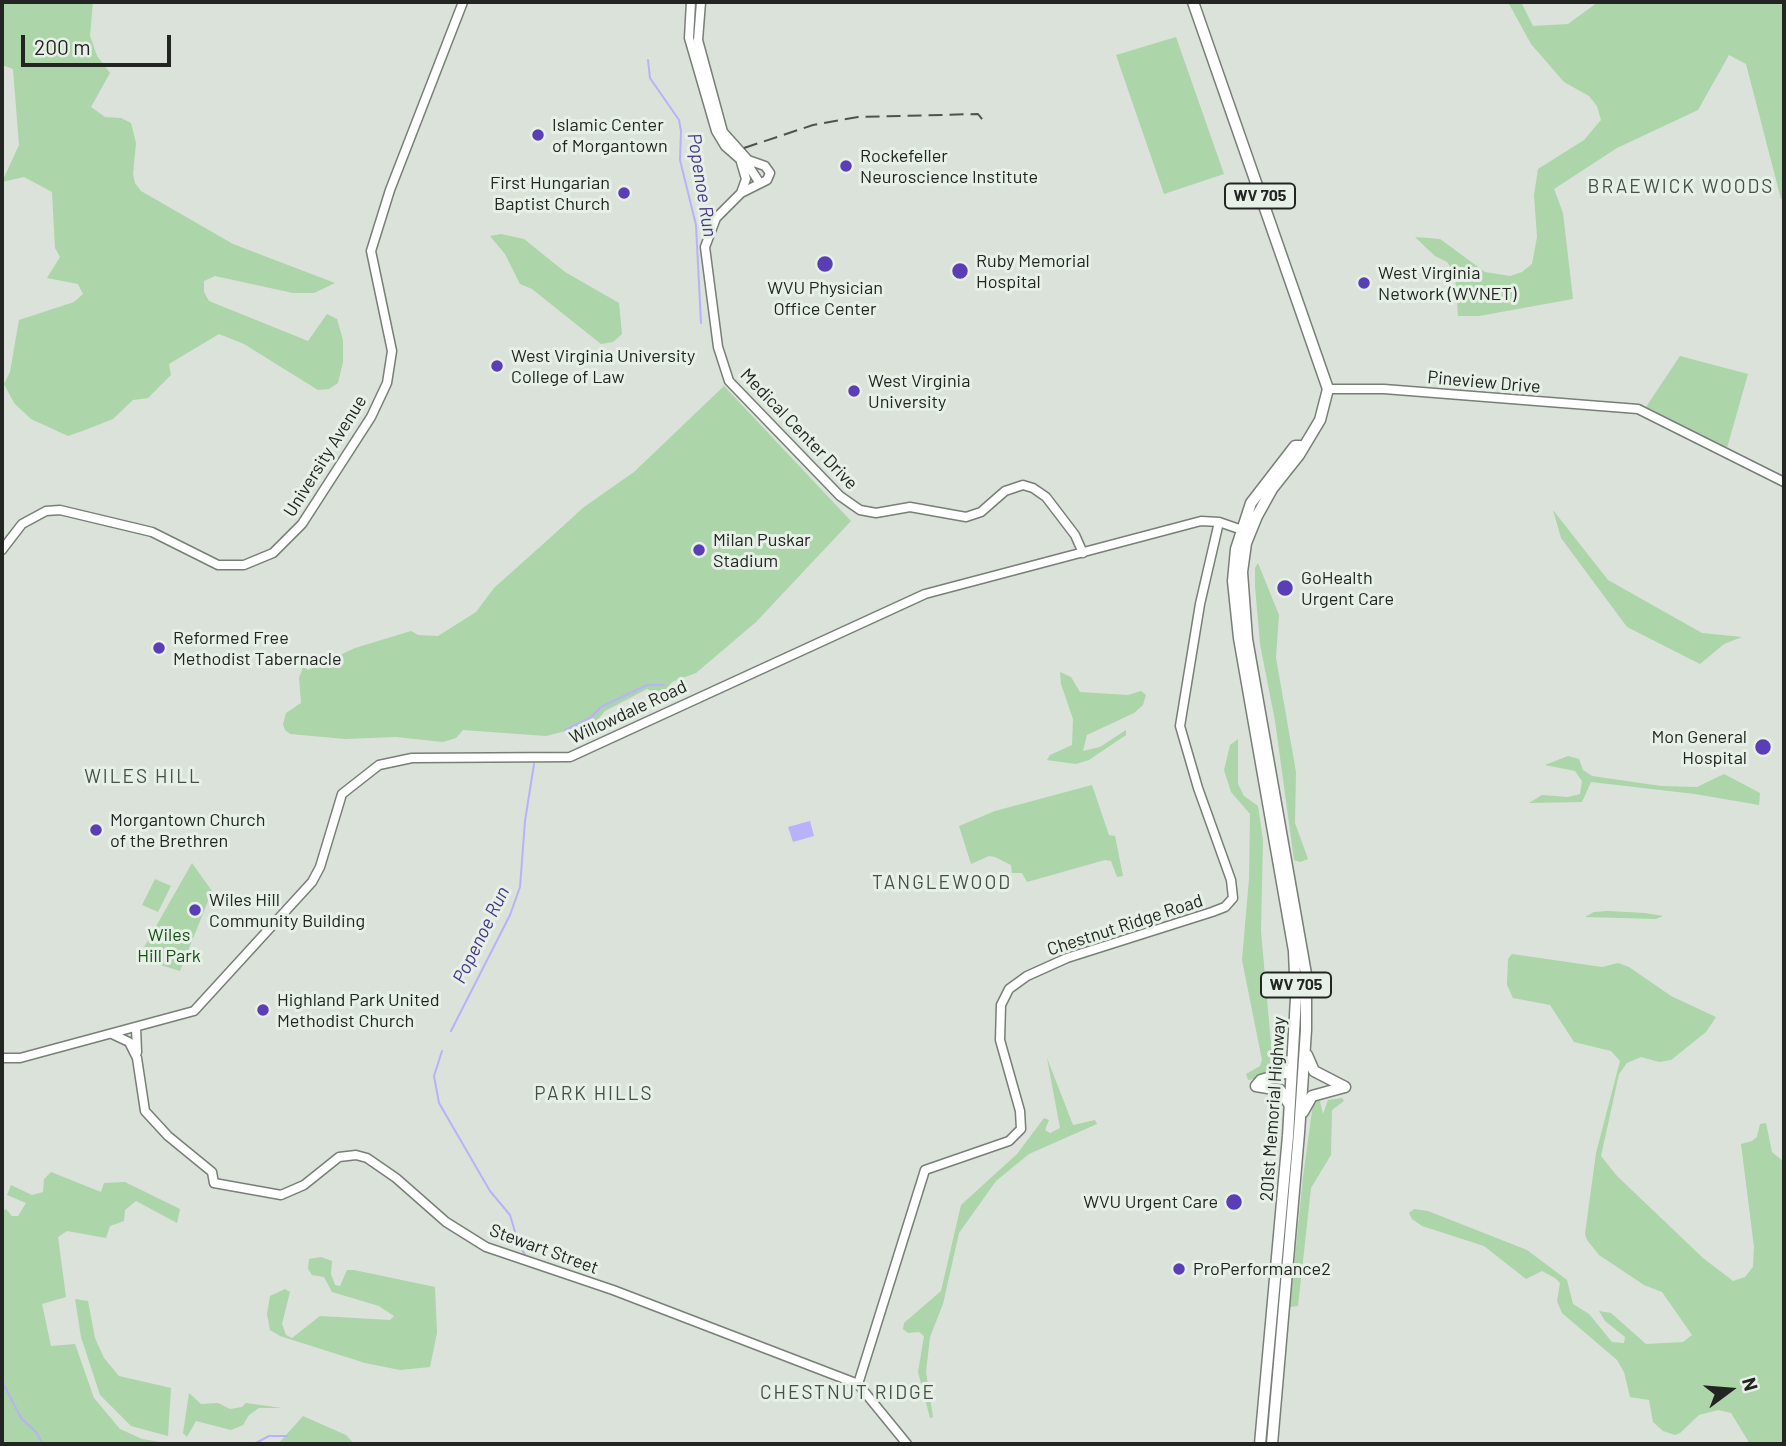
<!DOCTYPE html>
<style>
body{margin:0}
#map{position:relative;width:1786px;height:1446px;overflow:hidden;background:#dae2da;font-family:Barlow,sans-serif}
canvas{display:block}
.frame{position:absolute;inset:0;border:4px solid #222522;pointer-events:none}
.north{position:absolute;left:1695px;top:1355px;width:70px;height:70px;-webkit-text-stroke:5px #e7f0e7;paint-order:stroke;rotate:74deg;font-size:19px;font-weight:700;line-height:28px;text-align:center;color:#222522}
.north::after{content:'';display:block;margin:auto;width:24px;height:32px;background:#222522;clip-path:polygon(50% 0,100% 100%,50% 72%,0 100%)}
.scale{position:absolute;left:21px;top:35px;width:150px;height:32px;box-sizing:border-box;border:4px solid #222522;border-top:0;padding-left:9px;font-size:21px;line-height:24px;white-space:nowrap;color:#222522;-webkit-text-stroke:5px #e7f0e7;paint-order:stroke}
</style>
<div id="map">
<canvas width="1786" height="1446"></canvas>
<div class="frame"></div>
<div class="north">N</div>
<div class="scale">200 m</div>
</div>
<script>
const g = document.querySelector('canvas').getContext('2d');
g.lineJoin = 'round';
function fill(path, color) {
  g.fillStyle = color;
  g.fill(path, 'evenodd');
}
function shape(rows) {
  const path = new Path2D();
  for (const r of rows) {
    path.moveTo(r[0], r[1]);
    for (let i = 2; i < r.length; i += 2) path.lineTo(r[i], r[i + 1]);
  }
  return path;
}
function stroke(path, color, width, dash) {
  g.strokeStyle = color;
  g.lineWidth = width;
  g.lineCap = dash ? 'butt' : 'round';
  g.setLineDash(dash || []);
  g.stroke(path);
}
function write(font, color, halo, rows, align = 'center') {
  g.font = font + ' Barlow,sans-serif';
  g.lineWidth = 6;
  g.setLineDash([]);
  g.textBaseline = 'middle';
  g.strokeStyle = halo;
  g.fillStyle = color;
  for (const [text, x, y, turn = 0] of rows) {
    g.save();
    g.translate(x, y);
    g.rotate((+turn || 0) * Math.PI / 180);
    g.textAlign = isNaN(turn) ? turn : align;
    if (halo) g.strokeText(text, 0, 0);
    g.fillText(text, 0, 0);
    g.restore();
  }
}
fill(shape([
 [2,2,93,2,90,36,97,56,110,73,91,107,105,117,121,118,131,123,136,143,133,174,135,183,141,191,233,244,335,283,314,293,293,293,215,276,204,281,204,292,209,301,308,341,327,314,337,319,343,340,343,362,338,383,329,389,318,390,244,344,219,334,169,364,171,375,148,398,133,400,113,419,85,430,68,436,31,419,14,403,4,384,10,372,19,320,74,302,83,294,78,284,47,278,60,257,55,248,52,192,24,177,2,182,19,145,13,69,2,65],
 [1508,2,1521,2,1533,26,1568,24,1598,2,1784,2,1784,199,1781,199,1746,64,1729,55,1698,110,1617,148,1554,189,1563,213,1573,299,1479,316,1458,316,1455,273,1447,262,1435,256,1415,237,1440,239,1485,272,1510,276,1522,272,1532,264,1537,237,1534,195,1538,169,1584,140,1601,120,1597,106,1589,96,1564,82,1531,44],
 [1176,37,1224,174,1164,194,1116,55],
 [501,234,524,239,565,272,619,303,622,334,613,342,601,344,532,289,520,284,505,254,490,236],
 [1680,356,1748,374,1727,448,1646,407],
 [724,386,851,521,756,622,696,673,672,682,669,686,674,696,673,701,647,689,605,711,594,724,546,736,463,730,456,738,443,742,396,737,345,739,290,734,285,730,283,724,286,713,301,703,299,678,303,667,308,670,355,648,411,631,418,635,438,636,476,612,494,588,551,537,584,507,634,472],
 [1553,510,1608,580,1702,633,1742,637,1724,644,1700,664,1627,627,1561,538],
 [1258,563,1279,615,1276,658,1296,772,1295,823,1308,859,1300,862,1294,860,1275,721,1260,644,1255,586,1255,568],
 [1060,672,1071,677,1080,692,1128,695,1141,691,1146,695,1143,705,1134,713,1087,735,1083,751,1100,747,1126,730,1126,735,1089,760,1076,764,1047,760,1050,755,1072,745,1073,719,1061,684],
 [1238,739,1238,784,1244,796,1258,806,1263,840,1261,931,1273,1067,1260,1078,1248,1080,1246,1074,1260,1066,1262,1060,1242,960,1249,879,1250,814,1231,792,1224,770,1230,745],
 [1568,756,1579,759,1583,770,1592,776,1661,786,1697,787,1724,774,1760,793,1759,805,1695,794,1591,782,1582,802,1529,803,1542,795,1568,797,1580,794,1582,781,1575,771,1545,765],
 [1092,785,1109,835,1115,836,1123,876,1117,877,1111,861,1105,860,1027,882,1022,873,1012,873,1011,865,995,857,989,856,971,864,959,826,995,811],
 [192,863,212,891,180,971,138,958],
 [155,879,171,886,158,912,142,905],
 [1608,911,1645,913,1663,916,1656,919,1585,917,1594,912],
 [1512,954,1602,967,1618,963,1629,967,1671,996,1716,1017,1706,1032,1671,1060,1659,1062,1641,1057,1627,1063,1619,1074,1601,1156,1617,1176,1703,1258,1733,1281,1745,1277,1753,1267,1754,1247,1741,1144,1752,1141,1757,1137,1760,1124,1766,1123,1772,1152,1784,1162,1784,1444,1750,1444,1731,1413,1718,1410,1699,1415,1680,1433,1675,1435,1663,1431,1653,1422,1649,1400,1630,1397,1624,1372,1617,1360,1562,1313,1557,1301,1560,1283,1555,1278,1542,1271,1526,1279,1484,1246,1422,1226,1412,1219,1409,1213,1414,1209,1428,1211,1527,1250,1567,1280,1573,1304,1589,1314,1612,1342,1624,1343,1625,1337,1605,1321,1599,1311,1611,1313,1646,1344,1683,1342,1692,1335,1662,1292,1644,1285,1599,1255,1587,1240,1585,1234,1596,1153,1620,1061,1611,1051,1574,1042,1550,1005,1513,998,1507,985,1508,959],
 [1047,1058,1073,1125,1095,1120,1097,1124,1029,1154,996,1181,959,1233,943,1304,930,1337,926,1372,933,1417,930,1418,918,1372,924,1336,919,1332,908,1333,903,1329,904,1323,941,1291,961,1205,1017,1154,1044,1118,1049,1120,1045,1130,1050,1133,1060,1128],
 [1319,1097,1323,1114,1328,1100,1342,1098,1344,1101,1332,1110,1331,1155,1311,1188,1298,1306,1290,1307,1303,1177,1313,1104],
 [51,1172,101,1192,104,1183,125,1182,180,1209,177,1223,136,1201,125,1210,124,1221,110,1226,106,1238,67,1231,58,1237,66,1297,42,1304,51,1346,75,1344,94,1398,120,1429,142,1439,173,1444,2,1444,2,1212,6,1209,12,1216,18,1216,26,1203,7,1195,11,1185,32,1195,43,1192,44,1179],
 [321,1257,332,1261,331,1274,335,1285,340,1286,347,1270,354,1270,435,1287,437,1333,430,1367,400,1370,365,1363,280,1336,270,1330,267,1314,270,1296,285,1289,290,1292,282,1324,286,1335,292,1338,320,1316,390,1320,394,1316,379,1306,332,1292,324,1277,312,1275,308,1269,309,1259],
 [75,1299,88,1301,95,1338,104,1358,119,1376,171,1388,168,1436,131,1426,100,1395,81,1337],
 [189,1393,201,1404,218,1403,230,1409,242,1407,246,1403,282,1408,259,1408,249,1415,243,1425,231,1430,196,1421,187,1437,183,1433],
 [303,1416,346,1435,354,1444,278,1444]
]), '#acd5a9');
fill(shape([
 [810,821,814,836,793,842,788,827]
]), '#b9b1fb');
stroke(shape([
 [648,60,650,78,679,120,681,131,680,160,696,225,701,323],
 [565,730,590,718,601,707,647,685,664,685],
 [451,1031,510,915,520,887,525,821,534,764],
 [442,1051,434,1076,439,1103,490,1191,510,1215,519,1245,527,1258],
 [2,1381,21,1418,36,1432,43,1444],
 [254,1444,269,1436,287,1436]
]), '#b9b1fb', 2);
const tertiary = shape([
 [691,2,689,38,716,131,725,146,750,168,759,182],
 [701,2,698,40,723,132,748,160,765,166,770,173,767,180,741,193,716,218,705,247,718,347,729,381,840,496,860,510,876,513,910,507,966,517,981,512,1005,491,1023,485,1033,488,1046,497,1075,535,1083,553],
 [741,162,746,179,741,193],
 [1328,389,1384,389,1638,409,1784,482],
 [2,550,22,524,46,511,60,510,152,532,218,565,244,565,273,553,302,524,371,417,387,383,392,351,371,251,390,190,463,2],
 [136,1027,137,1052],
 [114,1035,129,1042,137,1058,145,1111,168,1136,212,1172,214,1183,281,1195,304,1185,339,1157,356,1155,367,1158,396,1178,446,1222,486,1247,613,1290,858,1384,907,1444],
 [2,1058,20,1058,194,1011,312,882,320,867,342,794,379,765,412,758,570,757,925,594,1201,521,1219,522,1245,531],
 [858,1384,925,1170,1009,1141,1021,1129,1020,1111,1000,1040,1001,1005,1009,989,1027,976,1067,958,1212,912,1225,907,1233,898,1231,880,1198,788,1180,726,1200,604,1219,522]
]);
const primary = shape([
 [1193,2,1328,389,1320,420,1299,455,1272,489,1257,516,1246,543,1242,572,1247,639,1306,974,1306,1030,1299,1133,1272,1444],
 [1307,1055,1314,1071,1345,1087],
 [1256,1086,1261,1080,1285,1073,1289,1061],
 [1256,1086,1280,1090,1289,1104],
 [1303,1112,1312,1096,1345,1087],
 [1260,1444,1288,1136,1296,998,1294,951,1239,638,1233,581,1236,549,1251,503,1295,446,1302,446]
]);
stroke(tertiary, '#777f77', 11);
stroke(primary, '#777f77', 13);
stroke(tertiary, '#fff', 8);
stroke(primary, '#fff', 10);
stroke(shape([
 [744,148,813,125,858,117,978,114,986,124]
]), '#4e524e', 2, [14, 7]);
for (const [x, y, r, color] of [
 [538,135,7,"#5a3eb6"],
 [846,166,7,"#5a3eb6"],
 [624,193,7,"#5a3eb6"],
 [825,264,9,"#5a3eb6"],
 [960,271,9,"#5a3eb6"],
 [1364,283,7,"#5a3eb6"],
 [497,366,7,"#5a3eb6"],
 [854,391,7,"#5a3eb6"],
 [699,550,7,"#5a3eb6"],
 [1285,588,9,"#5a3eb6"],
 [159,648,7,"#5a3eb6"],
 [1763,747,9,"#5a3eb6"],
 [96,830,7,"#5a3eb6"],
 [195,910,7,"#5a3eb6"],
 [263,1010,7,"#5a3eb6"],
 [1234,1202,9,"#5a3eb6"],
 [1179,1269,7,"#5a3eb6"]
]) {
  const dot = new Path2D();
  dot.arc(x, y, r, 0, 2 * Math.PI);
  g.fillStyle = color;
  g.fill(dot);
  stroke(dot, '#e7f0e7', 2.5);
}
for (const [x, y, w] of [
 [1260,196,70],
 [1296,985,70]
]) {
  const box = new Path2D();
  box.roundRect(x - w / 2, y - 12.5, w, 25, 5);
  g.fillStyle = '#e7f0e7';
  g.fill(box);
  stroke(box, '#222522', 2);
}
write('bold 16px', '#222522', null, [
 ["WV 705",1260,196],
 ["WV 705",1296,985]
]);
write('18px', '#222522', '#e7f0e7', [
 ["Islamic Center",552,125],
 ["of Morgantown",552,146],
 ["Rockefeller",860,156],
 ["Neuroscience Institute",860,177],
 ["First Hungarian",610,183,"right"],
 ["Baptist Church",610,204,"right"],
 ["Ruby Memorial",976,261],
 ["Hospital",976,282],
 ["West Virginia",1378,273],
 ["Network (WVNET)",1378,294],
 ["WVU Physician",825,288,"center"],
 ["Office Center",825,309,"center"],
 ["West Virginia University",511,356],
 ["College of Law",511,377],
 ["West Virginia",868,381],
 ["University",868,402],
 ["Milan Puskar",713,540],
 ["Stadium",713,561],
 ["GoHealth",1301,578],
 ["Urgent Care",1301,599],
 ["Reformed Free",173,638],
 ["Methodist Tabernacle",173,659],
 ["Mon General",1747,737,"right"],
 ["Hospital",1747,758,"right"],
 ["Morgantown Church",110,820],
 ["of the Brethren",110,841],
 ["Wiles Hill",209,900],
 ["Community Building",209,921],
 ["Highland Park United",277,1000],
 ["Methodist Church",277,1021],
 ["WVU Urgent Care",1218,1202,"right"],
 ["ProPerformance2",1193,1269]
], 'left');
write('18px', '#222522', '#e7f0e7', [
 ["Pineview Drive",1484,382,5],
 ["Medical Center Drive",799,429,46],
 ["University Avenue",325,456,-58],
 ["Willowdale Road",628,712,-25],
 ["Chestnut Ridge Road",1125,925,-18],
 ["201st Memorial Highway",1273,1109,-86],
 ["Stewart Street",544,1249,20]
]);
write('18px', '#144f15', '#e7f0e7', [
 ["Wiles",169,935],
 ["Hill Park",169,956]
]);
write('italic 19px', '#48378b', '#e7f0e7', [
 ["Popenoe Run",702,185,81],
 ["Popenoe Run",481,935,-64]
]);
g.letterSpacing = '2px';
write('19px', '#484f48', '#e7f0e7', [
 ["BRAEWICK WOODS",1681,187],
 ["WILES HILL",143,777],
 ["TANGLEWOOD",942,883],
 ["PARK HILLS",594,1094],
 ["CHESTNUT RIDGE",848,1393]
]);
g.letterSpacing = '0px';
</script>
